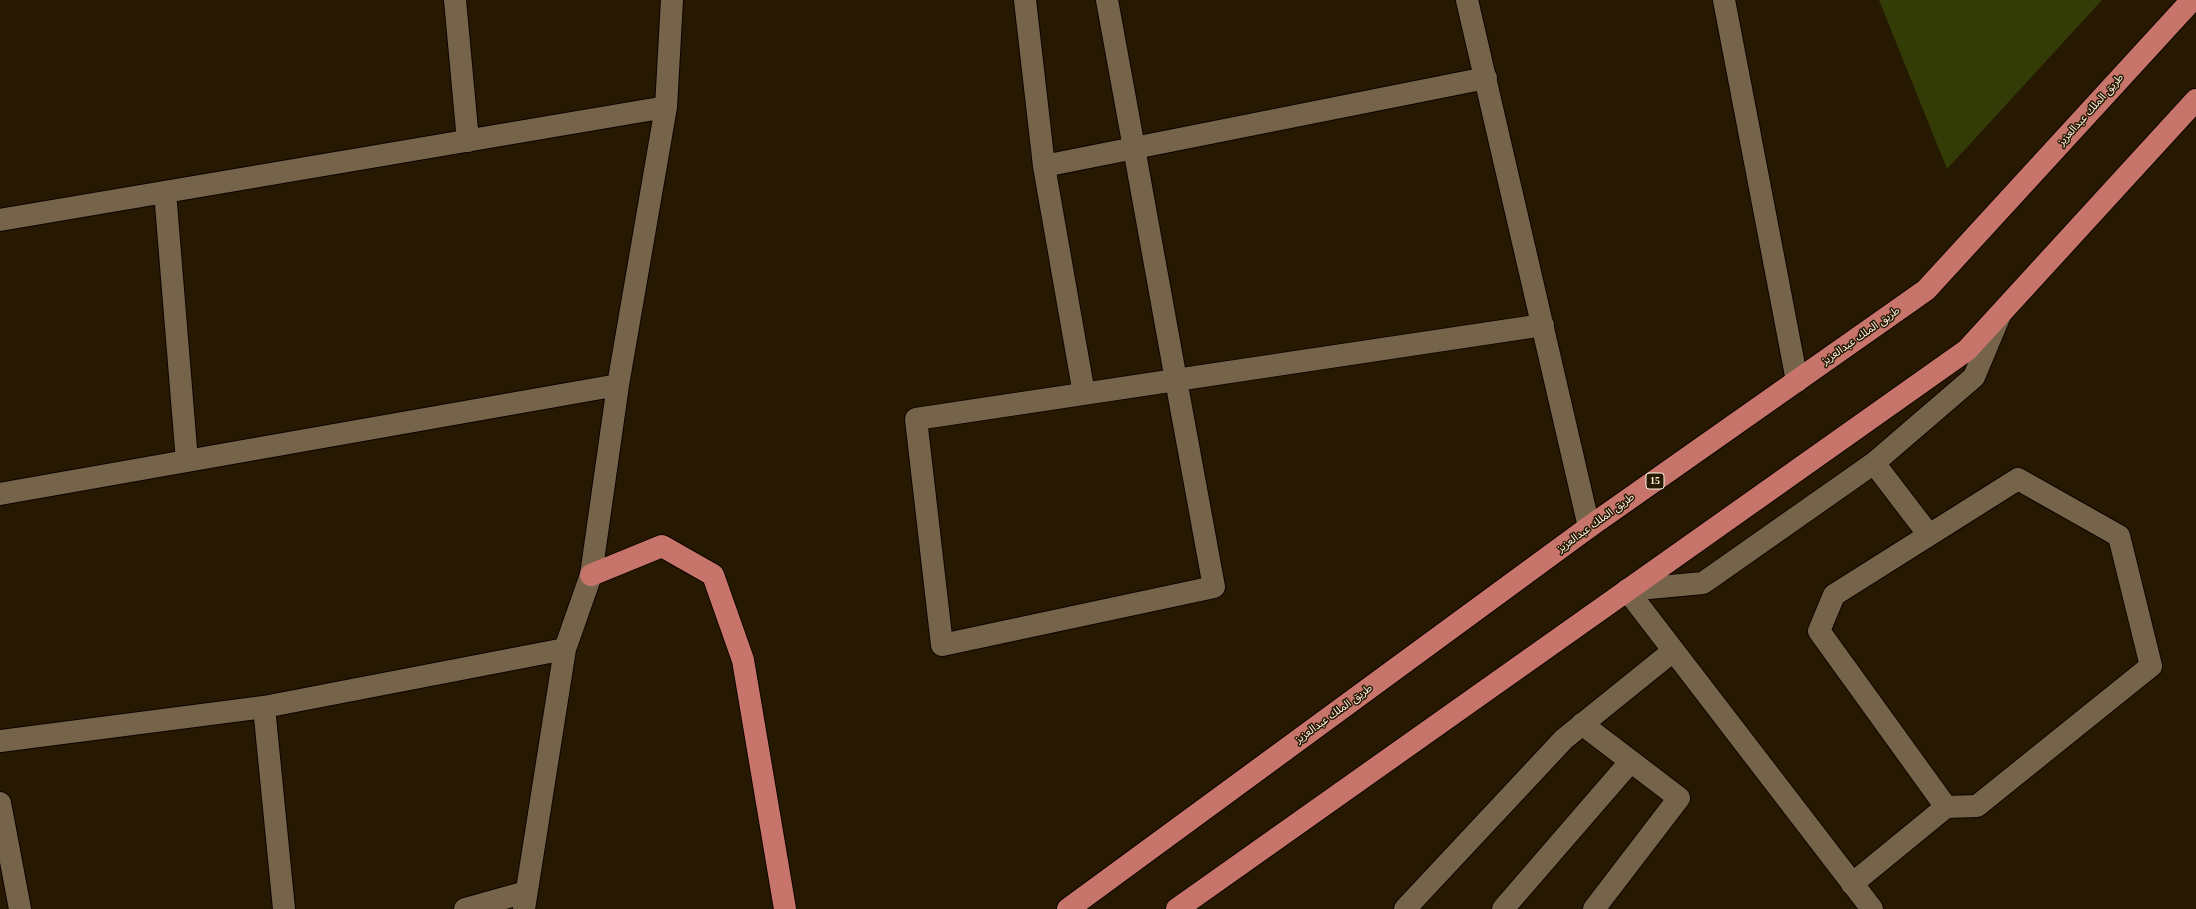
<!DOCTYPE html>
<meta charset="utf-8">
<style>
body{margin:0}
canvas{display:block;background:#261801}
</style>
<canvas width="2196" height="909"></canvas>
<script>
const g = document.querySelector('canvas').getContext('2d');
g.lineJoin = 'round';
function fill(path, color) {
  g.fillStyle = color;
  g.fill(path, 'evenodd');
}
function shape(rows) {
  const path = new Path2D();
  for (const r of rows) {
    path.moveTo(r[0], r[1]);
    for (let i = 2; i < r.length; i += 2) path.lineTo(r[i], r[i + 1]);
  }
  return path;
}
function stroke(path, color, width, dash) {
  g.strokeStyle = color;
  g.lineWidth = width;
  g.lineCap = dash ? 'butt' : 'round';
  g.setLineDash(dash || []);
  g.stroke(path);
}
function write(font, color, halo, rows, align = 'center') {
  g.font = font + ' "Times New Roman","Noto Sans Arabic",serif';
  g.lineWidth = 3;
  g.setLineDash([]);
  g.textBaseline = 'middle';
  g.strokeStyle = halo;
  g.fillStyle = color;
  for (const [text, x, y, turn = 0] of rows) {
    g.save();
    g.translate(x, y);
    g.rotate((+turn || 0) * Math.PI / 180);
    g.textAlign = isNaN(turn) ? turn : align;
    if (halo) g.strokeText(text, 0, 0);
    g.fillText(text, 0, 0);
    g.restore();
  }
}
fill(shape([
 [1879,0,2102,0,1947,169]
]), '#333c07');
const street = shape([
 [455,0,468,141],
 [1025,0,1044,166,1084,394],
 [1107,0,1134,148,1176,380,1214,587,942,645,916,419,1176,380,1543,325],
 [1467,0,1589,527],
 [1724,0,1797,381],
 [1044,166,1486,78],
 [165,192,187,461],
 [0,220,666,107],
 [1874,463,1929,535],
 [0,494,618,385],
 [1627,590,1703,583,1874,463,1974,377,2000,315],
 [1627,590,1872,909],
 [264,707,284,909],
 [1582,724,1679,798,1594,909],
 [0,741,264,707,565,649],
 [0,803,20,909],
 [1852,884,1946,807,1977,806,2151,666,2119,536,2018,479,1834,595,1819,631,1946,807],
 [465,909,526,892],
 [524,909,565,649,591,575,618,385,666,107,672,0],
 [1405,909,1564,739,1673,651],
 [1503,909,1631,761]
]);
const highway = shape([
 [591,575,662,546,713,575,743,660,785,909],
 [1068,909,1589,527,1926,290,2192,0],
 [1177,909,1967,350,2196,100]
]);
stroke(street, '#0e0400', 24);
stroke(highway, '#0e0400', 24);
stroke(street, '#75644a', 22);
stroke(highway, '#c7756a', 22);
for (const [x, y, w] of [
 [1655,481,18]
]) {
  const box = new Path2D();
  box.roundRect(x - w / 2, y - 8, w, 16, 3);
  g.fillStyle = '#261801';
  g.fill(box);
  stroke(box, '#fdf3e4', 1);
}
write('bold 10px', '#fdf3e4', null, [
 ["15",1655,481]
]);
write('11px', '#fdf3e4', '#261801', [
 ["طريق الملك عبدالعزيز",2091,110,-48],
 ["طريق الملك عبدالعزيز",1861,336,-35],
 ["طريق الملك عبدالعزيز",1596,523,-36],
 ["طريق الملك عبدالعزيز",1334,714,-36]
]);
</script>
